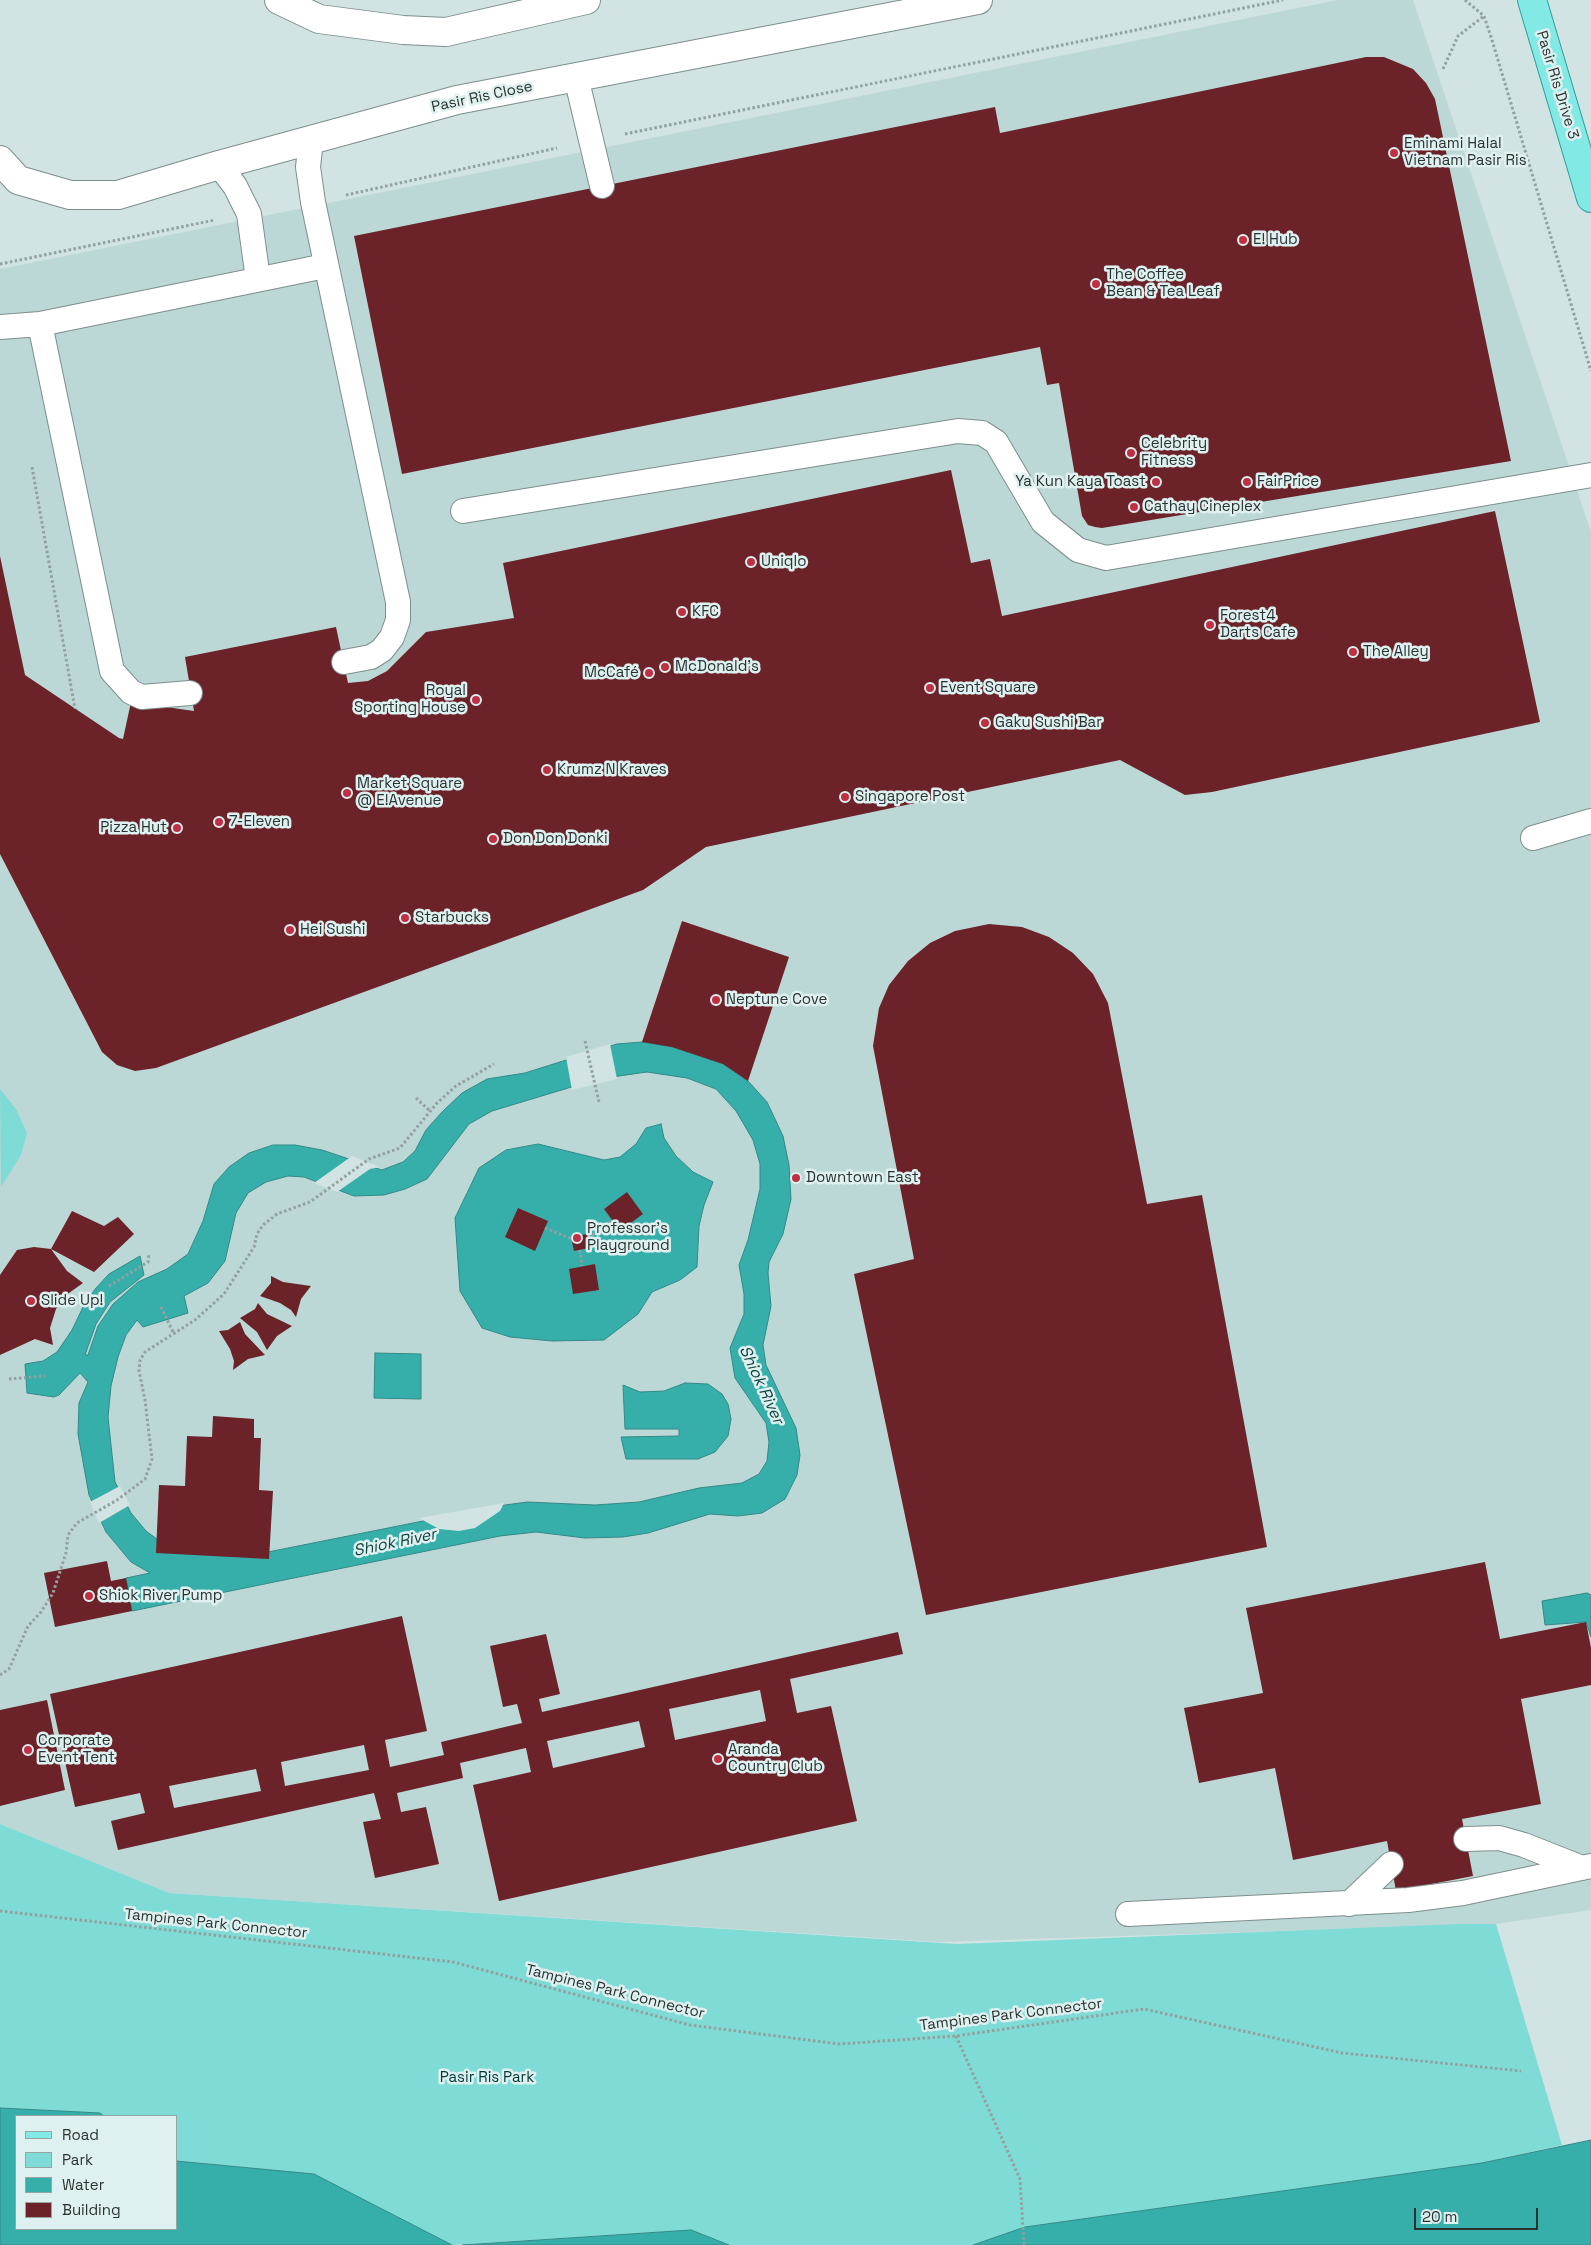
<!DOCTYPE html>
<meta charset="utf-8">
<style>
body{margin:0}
#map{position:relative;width:1591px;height:2245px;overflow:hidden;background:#d1e3e2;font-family:"Space Grotesk",sans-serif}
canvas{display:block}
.legend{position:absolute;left:15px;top:2115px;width:162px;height:115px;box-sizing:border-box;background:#def0ef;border:1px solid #96a4a3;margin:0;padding:6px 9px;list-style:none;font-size:15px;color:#2b3232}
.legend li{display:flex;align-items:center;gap:10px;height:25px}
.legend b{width:25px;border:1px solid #96a4a3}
.scale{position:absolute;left:1414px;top:2208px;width:124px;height:22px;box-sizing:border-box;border:2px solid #2b3232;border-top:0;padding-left:6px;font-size:15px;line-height:18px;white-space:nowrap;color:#2b3232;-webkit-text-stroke:4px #def0ef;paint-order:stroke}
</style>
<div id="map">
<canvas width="1591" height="2245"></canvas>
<ul class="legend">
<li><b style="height:6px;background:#83e9e5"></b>Road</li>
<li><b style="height:14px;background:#7fdbd6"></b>Park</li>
<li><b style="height:14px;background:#36afab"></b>Water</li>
<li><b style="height:14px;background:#6b2229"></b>Building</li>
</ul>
<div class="scale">20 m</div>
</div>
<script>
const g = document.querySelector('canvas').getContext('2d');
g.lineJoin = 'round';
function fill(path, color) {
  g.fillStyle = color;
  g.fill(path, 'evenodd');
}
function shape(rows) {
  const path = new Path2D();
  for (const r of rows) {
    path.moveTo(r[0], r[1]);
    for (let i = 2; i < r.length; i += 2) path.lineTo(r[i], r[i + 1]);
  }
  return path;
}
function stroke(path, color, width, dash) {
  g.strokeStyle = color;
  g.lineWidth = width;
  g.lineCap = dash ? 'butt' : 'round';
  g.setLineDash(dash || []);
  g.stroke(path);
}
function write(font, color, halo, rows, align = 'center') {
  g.font = font + ' "Space Grotesk",sans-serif';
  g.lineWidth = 5;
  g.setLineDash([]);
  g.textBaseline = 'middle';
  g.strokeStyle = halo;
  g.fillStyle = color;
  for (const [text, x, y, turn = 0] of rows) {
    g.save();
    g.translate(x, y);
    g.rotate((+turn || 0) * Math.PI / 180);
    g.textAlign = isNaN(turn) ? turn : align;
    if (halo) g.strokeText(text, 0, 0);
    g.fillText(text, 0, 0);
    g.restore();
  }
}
fill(shape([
 [1338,0,1413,0,1591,532,1591,1910,1496,1924,939,1942,169,1893,0,1824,0,269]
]), '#bcd8d6');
fill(shape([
 [0,1089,16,1109,27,1133,21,1155,1,1187],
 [0,1824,169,1893,957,1944,1459,1924,1496,1924,1562,2145,1482,2163,1025,2227,973,2245,729,2245,691,2230,452,2245,314,2174,176,2161,176,2116,104,2116,100,2113,0,2108]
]), '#7fdbd6');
const water = shape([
 [642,1042,672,1047,723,1064,748,1081,767,1102,783,1136,789,1165,791,1199,783,1234,769,1262,768,1273,771,1306,763,1345,766,1365,796,1428,800,1455,797,1475,785,1499,762,1513,738,1516,710,1514,648,1533,623,1537,585,1538,536,1532,500,1536,132,1611,126,1578,150,1573,131,1562,106,1532,89,1495,78,1434,79,1403,88,1382,80,1373,59,1395,54,1397,27,1393,25,1364,43,1361,57,1352,72,1330,85,1303,96,1288,109,1274,140,1256,144,1275,110,1302,96,1324,85,1355,88,1355,98,1326,113,1304,138,1282,167,1269,188,1254,203,1221,214,1184,229,1167,249,1153,273,1145,295,1145,322,1150,382,1170,403,1162,415,1151,426,1130,442,1112,462,1093,487,1079,525,1073,617,1044,642,1042],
 [647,1072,687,1078,716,1089,736,1111,753,1140,760,1164,760,1189,748,1240,739,1265,744,1294,744,1314,730,1348,735,1378,766,1423,769,1442,767,1461,759,1474,742,1483,699,1488,639,1502,595,1505,527,1502,498,1506,268,1552,165,1545,146,1531,131,1513,115,1482,108,1417,111,1386,118,1357,126,1335,137,1320,143,1327,188,1313,184,1296,208,1283,225,1261,236,1213,248,1193,266,1182,288,1176,304,1177,354,1196,384,1195,405,1189,427,1179,469,1124,492,1111,598,1079,647,1072],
 [661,1124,664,1138,676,1156,693,1172,713,1182,704,1205,699,1226,697,1267,680,1280,652,1292,638,1314,604,1340,552,1341,510,1337,482,1328,460,1291,455,1218,479,1168,506,1150,538,1144,604,1160,620,1157,636,1144,646,1128,661,1124],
 [375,1353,421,1354,421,1399,374,1398,375,1353],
 [685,1383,708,1384,722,1394,728,1404,731,1419,728,1436,715,1452,698,1459,626,1459,621,1437,679,1436,679,1429,625,1429,623,1385,640,1392,664,1391,685,1383],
 [1587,1593,1591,1595,1591,1637,1586,1622,1545,1625,1542,1601,1587,1593],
 [0,2108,100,2113,104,2116,16,2116,16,2229,176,2229,176,2161,314,2174,452,2245,0,2245,0,2108],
 [1591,2140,1591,2245,973,2245,1025,2227,1482,2163,1591,2140],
 [691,2230,729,2245,462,2245,691,2230]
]);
fill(water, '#36afab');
stroke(water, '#338a87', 1);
fill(shape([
 [610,1044,617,1079,572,1090,566,1057],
 [352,1156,380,1167,370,1169,337,1192,314,1183],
 [120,1486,130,1505,99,1523,90,1502],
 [504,1503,500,1511,475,1528,459,1531,439,1529,419,1518]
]), '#d1e3e2');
fill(shape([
 [1366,57,1384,57,1413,69,1426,83,1435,99,1511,461,1102,528,1095,527,1088,525,1082,516,1059,383,1047,385,1040,347,402,474,354,236,995,107,1000,133],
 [951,470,971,563,990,559,1002,616,1495,511,1540,722,1212,792,1185,795,1120,760,706,847,643,890,156,1068,135,1071,117,1065,102,1052,0,854,0,556,25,675,119,738,123,739,131,702,194,711,185,657,336,627,348,683,368,681,387,671,426,632,514,618,503,563],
 [682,921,789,957,748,1081,723,1064,672,1047,642,1042],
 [989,924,1022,927,1049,937,1073,953,1093,974,1108,1003,1147,1204,1202,1195,1267,1547,926,1615,854,1274,914,1259,873,1046,879,1008,889,985,908,961,930,943,955,931],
 [627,1192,643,1214,620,1231,604,1209],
 [518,1208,548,1221,535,1251,505,1237],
 [72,1211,104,1226,118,1217,134,1234,94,1272,51,1249],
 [587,1234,589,1248,574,1251,571,1237],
 [34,1247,51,1249,67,1271,83,1283,69,1293,56,1309,50,1328,53,1345,35,1339,0,1355,0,1275,17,1250],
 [595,1264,599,1290,573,1294,569,1269],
 [271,1276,283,1282,311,1286,301,1299,296,1317,291,1310,280,1303,260,1296,271,1283],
 [258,1303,267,1314,292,1326,277,1336,267,1350,257,1332,240,1318,255,1309],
 [240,1322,245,1334,265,1355,248,1359,233,1370,234,1361,230,1349,219,1331,228,1330],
 [213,1416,254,1419,254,1438,261,1438,259,1490,273,1491,269,1559,156,1553,159,1485,185,1486,187,1436,212,1437],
 [107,1561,111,1581,126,1578,132,1611,55,1627,44,1573],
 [1485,1562,1500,1639,1586,1622,1591,1648,1591,1685,1521,1699,1541,1804,1462,1819,1473,1876,1396,1891,1387,1841,1293,1860,1275,1768,1199,1783,1184,1708,1263,1693,1246,1608],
 [402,1616,427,1731,385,1740,390,1767,444,1755,441,1742,522,1723,517,1704,503,1707,490,1646,546,1634,560,1694,539,1699,542,1712,898,1632,903,1654,790,1679,797,1713,831,1706,857,1821,499,1901,473,1785,531,1772,526,1748,460,1763,463,1778,397,1793,401,1812,426,1807,439,1864,375,1878,363,1822,381,1819,374,1793,118,1850,111,1821,145,1813,140,1793,75,1807,50,1694],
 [760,1690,766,1721,675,1740,669,1709],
 [639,1721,645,1747,553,1768,547,1741],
 [364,1745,369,1770,285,1786,281,1762],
 [256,1769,261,1791,174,1808,169,1786],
 [47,1700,65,1790,0,1806,0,1710]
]), '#6b2229');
const service = shape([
 [576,77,602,186],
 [311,140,308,167,313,202,398,602,398,620,392,637,382,650,371,657,344,662],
 [219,165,235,186,249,214,258,279],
 [40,324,112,671,131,692,142,697,190,693],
 [0,327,40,324,325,266],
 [463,511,958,431,982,433,996,442,1043,522,1078,550,1106,558,1591,475],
 [1533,838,1591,821],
 [1466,1839,1499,1838,1524,1845,1582,1868],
 [1349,1904,1391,1864],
 [1128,1914,1408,1900,1463,1893,1591,1866]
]);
const tertiary = shape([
 [279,0,319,19,403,30,446,32,586,0],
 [0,160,18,180,70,195,118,195,219,165,457,100,978,0]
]);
const primary = shape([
 [1532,0,1591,198]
]);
stroke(service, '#7d8e8d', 26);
stroke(tertiary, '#7d8e8d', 30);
stroke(primary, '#2e9f9b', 30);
stroke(shape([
 [1465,0,1484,16,1492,40,1591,371],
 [1443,69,1458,36,1484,16],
 [625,134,1283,0],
 [346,195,557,148],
 [0,264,215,220],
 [32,467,75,709],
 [585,1041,599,1102],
 [416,1098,430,1111],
 [545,1228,572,1239],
 [588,1238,612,1220],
 [580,1250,582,1266],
 [109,1286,148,1262,149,1254],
 [161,1307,174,1334],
 [9,1379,45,1376],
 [0,1675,9,1669,28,1626,41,1612,53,1593,66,1553,68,1535,77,1523,117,1500,145,1479,152,1459,145,1400,139,1371,140,1360,145,1352,195,1320,224,1294,254,1247,257,1234,263,1225,277,1214,310,1202,369,1159,400,1148,437,1103,456,1086,494,1064],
 [0,1911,453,1962,690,2025,839,2044,956,2036,1144,2009,1342,2053,1521,2071],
 [956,2036,1020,2179,1024,2245]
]), '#92a09f', 3, [2.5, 2.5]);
stroke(service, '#fff', 24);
stroke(tertiary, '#fff', 28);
stroke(primary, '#83e9e5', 28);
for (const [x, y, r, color] of [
 [1394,153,5,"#c02f44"],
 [1243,240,5,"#c02f44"],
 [1096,284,5,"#c02f44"],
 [1131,453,5,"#c02f44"],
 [1156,482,5,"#c02f44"],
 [1247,482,5,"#c02f44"],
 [1134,507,5,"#c02f44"],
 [751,562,5,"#c02f44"],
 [682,612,5,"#c02f44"],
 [1210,625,5,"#c02f44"],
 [1353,652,5,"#c02f44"],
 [665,667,5,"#c02f44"],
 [649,673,5,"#c02f44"],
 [930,688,5,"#c02f44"],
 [476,700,5,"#c02f44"],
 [985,723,5,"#c02f44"],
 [547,770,5,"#c02f44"],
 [347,793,5,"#c02f44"],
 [845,797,5,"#c02f44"],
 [219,822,5,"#c02f44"],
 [177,828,5,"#c02f44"],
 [493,839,5,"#c02f44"],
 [405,918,5,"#c02f44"],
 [290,930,5,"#c02f44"],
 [716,1000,5,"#c02f44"],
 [796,1178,5,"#c02f44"],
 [577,1238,5,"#c02f44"],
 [31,1301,5,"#c02f44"],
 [89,1596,5,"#c02f44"],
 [28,1750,5,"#c02f44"],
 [718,1759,5,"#c02f44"]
]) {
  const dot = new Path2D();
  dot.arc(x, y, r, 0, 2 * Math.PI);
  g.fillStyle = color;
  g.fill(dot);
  stroke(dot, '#def0ef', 2);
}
write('15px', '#2b3232', '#def0ef', [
 ["Pasir Ris Drive 3",1557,85,73],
 ["Pasir Ris Close",482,97,-12],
 ["Tampines Park Connector",216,1924,6],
 ["Tampines Park Connector",615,1992,14],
 ["Tampines Park Connector",1011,2015,-7]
]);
write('15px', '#2b3232', '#def0ef', [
 ["Eminami Halal",1404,144],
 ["Vietnam Pasir Ris",1404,161],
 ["E! Hub",1253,240],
 ["The Coffee",1106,275],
 ["Bean & Tea Leaf",1106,292],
 ["Celebrity",1141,444],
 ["Fitness",1141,461],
 ["Ya Kun Kaya Toast",1146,482,"right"],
 ["FairPrice",1257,482],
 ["Cathay Cineplex",1144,507],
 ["Uniqlo",761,562],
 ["KFC",692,612],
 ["Forest4",1220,616],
 ["Darts Cafe",1220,633],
 ["The Alley",1363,652],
 ["McDonald's",675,667],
 ["McCafé",639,673,"right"],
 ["Event Square",940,688],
 ["Royal",466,691,"right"],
 ["Sporting House",466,708,"right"],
 ["Gaku Sushi Bar",995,723],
 ["Krumz N Kraves",557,770],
 ["Market Square",357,784],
 ["@ E!Avenue",357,801],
 ["Singapore Post",855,797],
 ["7-Eleven",229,822],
 ["Pizza Hut",167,828,"right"],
 ["Don Don Donki",503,839],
 ["Starbucks",415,918],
 ["Hei Sushi",300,930],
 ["Neptune Cove",726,1000],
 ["Downtown East",806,1178],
 ["Professor's",587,1229],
 ["Playground",587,1246],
 ["Slide Up!",41,1301],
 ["Shiok River Pump",99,1596],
 ["Corporate",38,1741],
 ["Event Tent",38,1758],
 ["Aranda",728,1750],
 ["Country Club",728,1767]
], 'left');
write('15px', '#003937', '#def0ef', [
 ["Pasir Ris Park",487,2078]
]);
write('italic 16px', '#104543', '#def0ef', [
 ["Shiok River",761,1385,65],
 ["Shiok River",395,1543,-12]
]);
</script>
